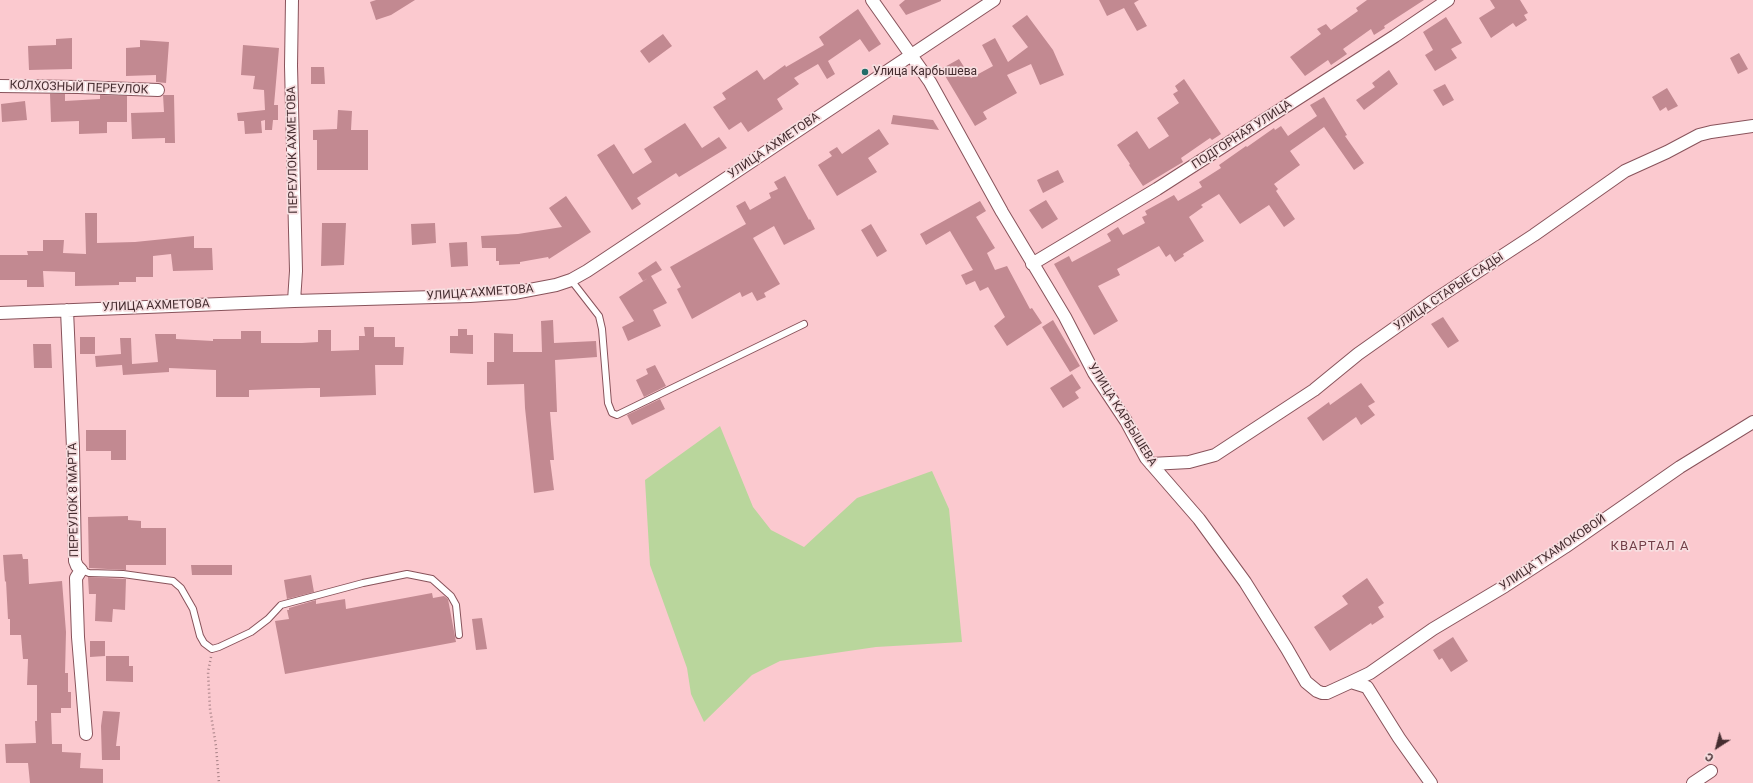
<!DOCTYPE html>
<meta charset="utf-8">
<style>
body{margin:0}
#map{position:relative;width:1753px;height:783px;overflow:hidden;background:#fbc9cf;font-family:Roboto,sans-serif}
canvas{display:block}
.north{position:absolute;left:1697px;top:727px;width:40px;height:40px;-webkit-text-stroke:3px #f7dee0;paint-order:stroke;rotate:216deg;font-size:11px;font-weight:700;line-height:16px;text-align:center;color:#452d30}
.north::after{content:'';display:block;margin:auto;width:14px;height:18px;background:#452d30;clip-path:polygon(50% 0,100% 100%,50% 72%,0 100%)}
</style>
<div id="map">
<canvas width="1753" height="783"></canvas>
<div class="north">С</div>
</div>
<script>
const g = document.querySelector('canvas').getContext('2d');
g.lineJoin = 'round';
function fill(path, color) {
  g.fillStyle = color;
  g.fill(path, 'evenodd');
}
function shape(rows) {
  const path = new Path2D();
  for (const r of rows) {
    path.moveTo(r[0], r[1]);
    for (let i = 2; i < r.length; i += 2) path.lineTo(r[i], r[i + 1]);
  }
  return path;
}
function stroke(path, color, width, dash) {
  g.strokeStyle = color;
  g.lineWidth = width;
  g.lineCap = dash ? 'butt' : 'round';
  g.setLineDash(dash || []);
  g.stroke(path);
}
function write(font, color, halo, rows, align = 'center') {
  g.font = font + ' Roboto,sans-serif';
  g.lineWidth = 3.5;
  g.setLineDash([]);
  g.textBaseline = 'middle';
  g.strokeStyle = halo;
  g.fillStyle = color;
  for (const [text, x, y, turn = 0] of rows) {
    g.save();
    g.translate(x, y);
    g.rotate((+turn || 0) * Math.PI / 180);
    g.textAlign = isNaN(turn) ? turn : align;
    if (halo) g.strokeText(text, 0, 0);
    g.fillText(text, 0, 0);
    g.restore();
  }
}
fill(shape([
 [720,426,753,507,771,530,804,547,857,498,932,471,949,509,962,642,876,647,780,661,752,675,704,722,691,694,687,668,650,565,645,480]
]), '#b9d69c');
fill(shape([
 [376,0,415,0,391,15,376,20,370,2],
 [905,0,941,0,941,1,906,15,899,5],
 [1099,0,1139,0,1134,3,1147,26,1137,31,1124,8,1107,16],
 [1367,0,1424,0,1384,26,1385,28,1374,35,1371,29,1343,49,1347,54,1331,65,1328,60,1305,76,1290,57,1321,34,1317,29,1326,24,1331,30,1358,11,1356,8],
 [1490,0,1520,0,1528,13,1524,15,1527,20,1516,27,1513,23,1491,38,1479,18,1495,8],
 [858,9,881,44,869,52,860,39,828,61,835,74,827,79,818,64,794,78,799,84,777,99,783,109,748,132,741,122,729,130,713,107,726,99,722,93,757,70,764,80,785,65,786,67,824,45,819,37],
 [1027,15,1053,50,1064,75,1040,85,1031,64,1007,75,1017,93,983,112,987,119,975,126,941,69,959,59,971,78,993,66,982,45,995,38,1008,62,1028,47,1012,26],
 [1446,17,1462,43,1451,49,1457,58,1435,71,1425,55,1433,50,1423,32],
 [663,34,672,46,649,63,640,51],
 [72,38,72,69,29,70,28,46,56,45,56,39],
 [140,40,169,42,166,83,156,82,156,75,126,76,126,48,140,47],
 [243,45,279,48,274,105,278,105,278,120,273,120,272,130,265,130,265,120,261,121,262,133,245,134,244,121,238,121,237,113,265,110,264,90,253,89,255,76,241,75],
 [1739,53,1748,69,1738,74,1730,58],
 [311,67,324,67,325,84,311,84],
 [1389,70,1398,84,1364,110,1356,100,1375,87,1372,83],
 [1184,79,1221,134,1212,140,1210,138,1181,158,1183,162,1143,186,1129,165,1130,164,1117,145,1137,131,1149,149,1169,136,1157,118,1179,103,1173,94,1178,91,1175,86],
 [1445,84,1454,100,1443,106,1433,90],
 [1667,88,1678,106,1668,111,1666,107,1660,111,1652,97],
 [50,94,65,94,65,101,100,99,100,95,127,96,127,122,107,122,107,133,79,134,79,121,51,122],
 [163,95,174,95,175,143,165,143,165,138,132,139,131,113,164,112],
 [1324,97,1347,135,1345,136,1364,163,1354,170,1324,127,1290,151,1300,165,1274,184,1278,189,1276,191,1295,219,1284,227,1269,205,1240,224,1219,194,1201,205,1203,207,1189,217,1204,241,1183,254,1184,256,1175,262,1170,254,1166,257,1159,246,1117,269,1120,275,1098,286,1118,321,1094,335,1054,264,1069,256,1072,262,1111,241,1107,234,1118,227,1123,235,1145,223,1142,217,1147,215,1145,211,1174,195,1178,201,1202,187,1199,182,1221,168,1219,165,1246,146,1247,147,1274,128,1275,130,1281,126,1288,136,1317,116,1310,105],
 [25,101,27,120,2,122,1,104],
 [338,110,352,111,351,130,368,130,368,170,317,170,317,140,313,140,313,130,337,129],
 [893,115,933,120,939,130,891,124],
 [685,123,702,148,719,137,727,148,679,177,676,173,637,198,641,204,632,210,597,155,614,144,633,174,652,162,644,149],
 [879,129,889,144,868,158,877,172,837,196,818,165,832,156,829,152,837,147,842,154],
 [1058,170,1064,182,1043,193,1037,180],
 [785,176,809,220,810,219,815,229,784,245,774,226,753,238,780,284,764,293,766,297,757,301,752,292,742,297,740,292,692,319,677,289,681,287,670,267,746,224,736,206,745,201,750,210,771,198,769,193,778,189,774,182],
 [566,196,591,232,549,259,548,257,520,262,520,264,499,265,499,261,496,261,496,248,482,248,481,236,518,234,562,227,549,208],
 [1046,200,1058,219,1042,229,1029,210],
 [980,201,986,211,976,217,995,248,987,253,995,270,1007,266,1030,309,1032,308,1042,323,1007,346,994,326,1005,317,988,287,980,291,975,281,966,285,961,275,973,270,950,231,926,245,920,234],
 [85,213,97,213,97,243,135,242,194,236,194,248,212,248,213,270,173,271,171,254,153,256,153,277,136,277,136,282,119,282,119,285,75,286,75,272,43,271,44,287,27,287,27,280,0,280,0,255,28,255,27,251,43,251,43,240,64,240,63,253,86,254],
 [322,223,346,223,344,265,321,266],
 [435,223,436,243,412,245,411,224],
 [871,224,887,251,877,257,861,230],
 [467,242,468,266,451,267,449,243],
 [656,261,662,270,651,276,667,303,653,310,661,326,628,341,622,327,634,321,619,297,648,278,643,281,638,273],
 [1443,317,1459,341,1448,348,1431,324],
 [553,320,554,343,596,341,597,357,555,360,557,412,550,412,554,460,550,460,554,490,534,493,525,408,524,384,487,385,487,362,494,362,494,333,513,334,513,352,542,352,541,321],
 [1053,320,1080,366,1070,372,1042,327],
 [364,327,374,327,374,337,395,337,395,347,404,347,403,365,375,365,376,395,320,397,320,388,311,388,249,390,249,397,216,397,216,370,169,368,169,372,123,375,122,365,96,367,95,356,121,354,120,338,131,338,132,364,158,362,155,334,176,334,176,339,213,341,213,339,241,339,241,331,261,331,261,343,302,343,318,342,318,330,331,330,331,351,359,350,359,336,365,336],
 [458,329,467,329,467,335,473,335,473,354,450,353,450,336,458,336],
 [80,337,95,337,95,354,80,354],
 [33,344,51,344,52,368,34,368],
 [655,365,666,386,644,397,636,380,648,374,646,369],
 [1072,374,1081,388,1075,392,1079,398,1063,408,1050,388],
 [1361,383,1375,402,1368,406,1375,415,1361,425,1356,417,1323,441,1307,418,1329,402,1330,405],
 [660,399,665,409,632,425,627,415],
 [86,430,126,430,126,460,111,460,111,451,86,451],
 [128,516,128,520,141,521,141,528,166,528,166,565,126,565,126,570,89,568,88,517],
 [22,554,23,559,28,559,29,584,62,581,66,632,65,673,68,673,68,692,71,692,71,708,61,708,61,713,51,713,52,744,62,744,62,752,81,753,80,768,103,769,103,783,30,783,28,763,6,763,5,744,36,743,35,721,37,721,37,685,27,685,28,659,23,659,21,635,10,635,10,619,8,619,6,581,5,582,3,555],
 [191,565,232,565,232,575,192,575],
 [311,575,314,592,287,599,284,580],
 [88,577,126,579,125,610,113,609,112,622,95,621,96,594,89,594],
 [1367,578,1384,603,1378,607,1384,617,1372,625,1371,623,1330,651,1314,627,1348,604,1342,596],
 [432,593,433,598,444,596,448,599,456,642,285,674,275,621,289,619,287,610,289,610,289,608,316,600,316,604,345,599,346,609],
 [482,618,487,649,476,650,472,619],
 [1453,637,1468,661,1451,672,1442,658,1439,660,1433,650],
 [90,641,105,641,105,656,90,657],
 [106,656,129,656,129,666,133,666,133,682,106,681],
 [103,711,120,712,116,746,120,746,120,760,102,760,101,726]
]), '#c28991');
const service = shape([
 [571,280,599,316,602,329,608,403,612,413,617,415,804,324],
 [81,570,89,573,123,574,173,581,181,588,193,609,200,636,204,643,212,649,219,647,251,632,268,619,281,605,363,583,407,574,432,579,451,596,456,605,459,635]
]);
const minor = shape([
 [292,0,291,66,296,271,294,301],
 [872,0,930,82,1002,212,1065,317,1094,373,1126,421,1146,458,1199,519,1245,582,1287,649,1306,682,1317,691,1322,693,1327,693,1351,682,1367,687,1399,738,1431,783],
 [0,86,78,87,158,90],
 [1032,264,1157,189,1395,36,1448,0],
 [67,310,73,448,75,561,77,566,81,570,76,578,78,637,86,734],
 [0,313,294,301,470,296,514,293,556,285,571,280,587,271,994,0],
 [1151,464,1189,462,1215,455,1314,390,1358,354,1433,301,1534,235,1625,171,1667,152,1699,135,1711,132,1753,126],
 [1351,682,1370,673,1433,629,1505,586,1565,547,1680,467,1753,422],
 [1693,783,1711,771]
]);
stroke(service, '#88535b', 8);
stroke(minor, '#88535b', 14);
stroke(shape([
 [211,657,208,672,210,709,216,746,219,783]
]), '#a78186', 2.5, [1, 3]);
stroke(service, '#fff', 6);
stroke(minor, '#fff', 12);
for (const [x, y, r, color] of [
 [865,72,4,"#226d69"]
]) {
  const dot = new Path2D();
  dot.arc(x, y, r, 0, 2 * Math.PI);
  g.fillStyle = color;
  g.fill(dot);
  stroke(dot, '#f7dee0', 1.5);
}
write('12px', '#452d30', '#f7dee0', [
 ["Улица Карбышева",873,72]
], 'left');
write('12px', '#452d30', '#f7dee0', [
 ["КОЛХОЗНЫЙ ПЕРЕУЛОК",79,88,2],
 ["ПОДГОРНАЯ УЛИЦА",1242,135,-33],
 ["УЛИЦА АХМЕТОВА",774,146,-34],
 ["ПЕРЕУЛОК АХМЕТОВА",293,150,-91],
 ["УЛИЦА СТАРЫЕ САДЫ",1449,292,-34],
 ["УЛИЦА АХМЕТОВА",480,293,-4],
 ["УЛИЦА АХМЕТОВА",156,306,-2],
 ["УЛИЦА КАРБЫШЕВА",1122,415,58],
 ["ПЕРЕУЛОК 8 МАРТА",74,500,-91],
 ["УЛИЦА ТХАМОКОВОЙ",1553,553,-34]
]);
g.letterSpacing = '1px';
write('13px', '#723f48', '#f7dee0', [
 ["КВАРТАЛ А",1650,547]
]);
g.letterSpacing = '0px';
</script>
